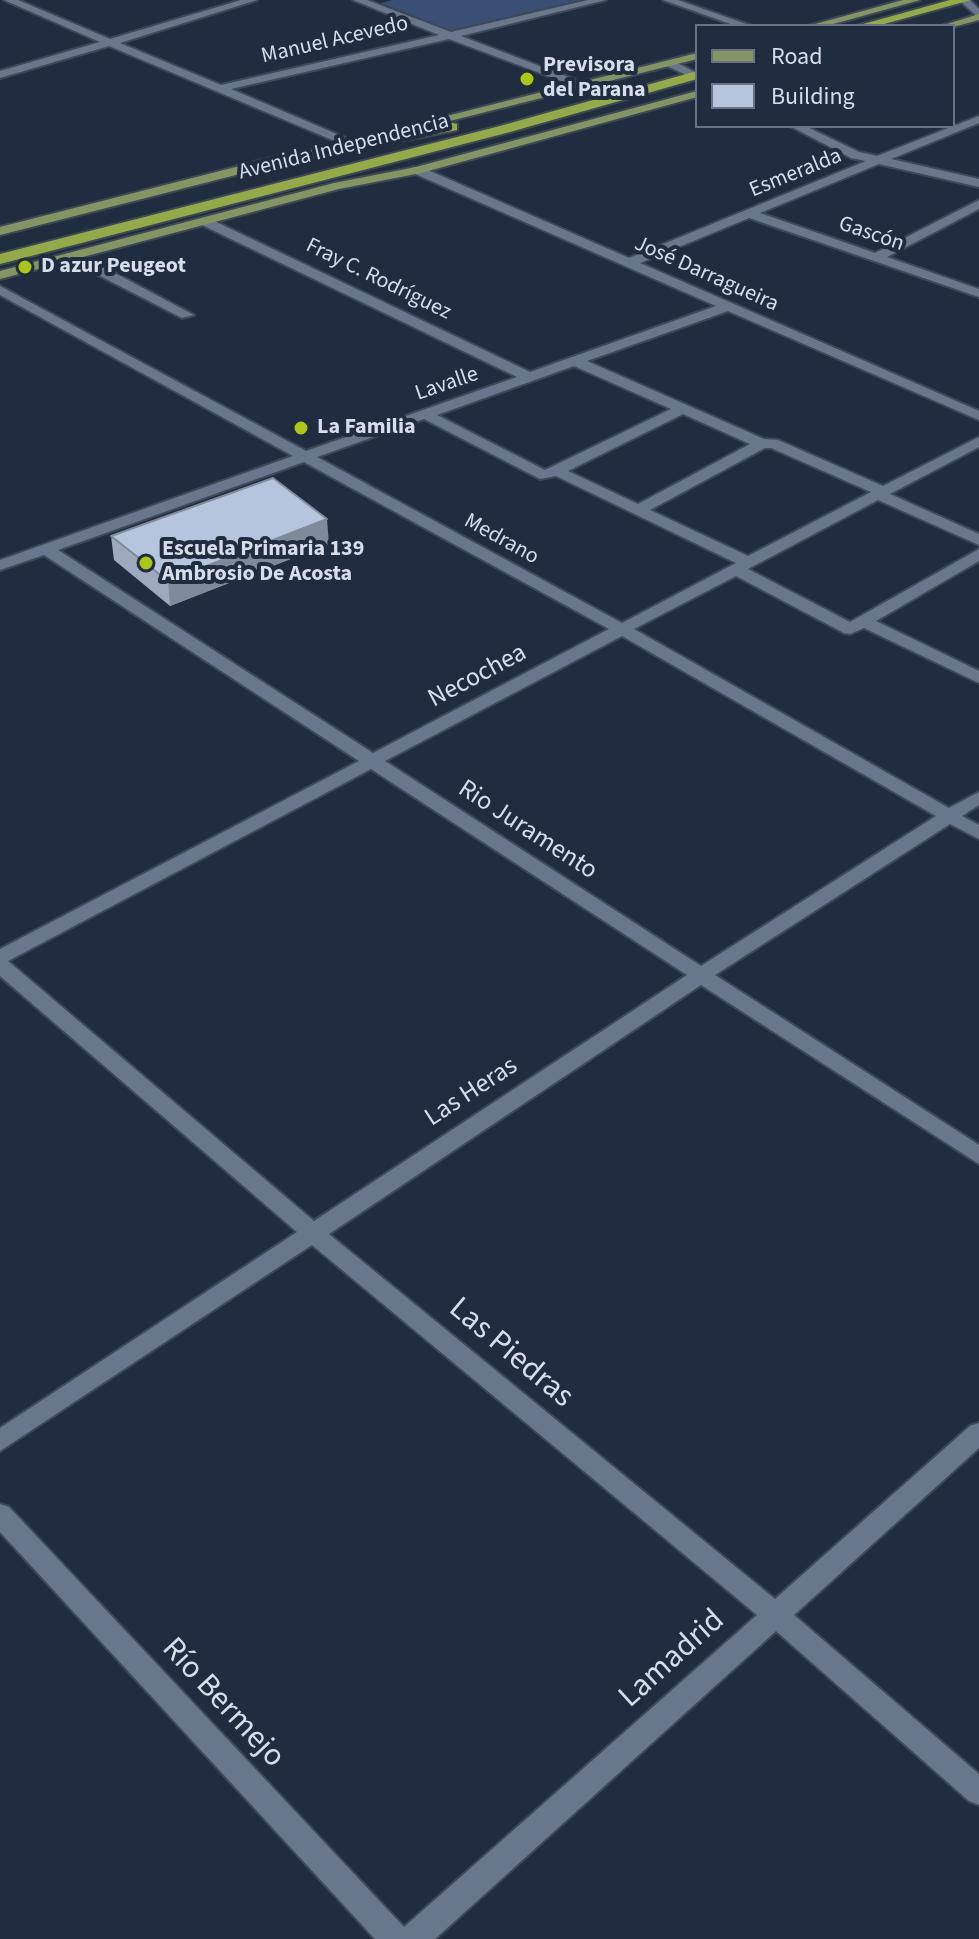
<!DOCTYPE html>
<meta charset="utf-8">
<style>
body{margin:0}
#map{position:relative;width:979px;height:1939px;overflow:hidden;background:#202c3f;font-family:"Source Sans 3",sans-serif}
canvas{display:block}
.legend{position:absolute;left:695px;top:24px;width:260px;height:104px;box-sizing:border-box;background:#202c3f;border:2px solid #697384;margin:0;padding:10px 14px;list-style:none;font-size:24px;color:#d6deeb}
.legend li{display:flex;align-items:center;gap:16px;height:40px}
.legend b{width:40px;border:2px solid #697384}
</style>
<div id="map">
<canvas width="979" height="1939"></canvas>
<ul class="legend">
<li><b style="height:10px;background:#839662"></b>Road</li>
<li><b style="height:22px;background:#b6c5de"></b>Building</li>
</ul>
</div>
<script>
const g = document.querySelector('canvas').getContext('2d');
g.lineJoin = 'round';
function fill(path, color) {
  g.fillStyle = color;
  g.fill(path, 'evenodd');
}
function shape(rows) {
  const path = new Path2D();
  for (const r of rows) {
    path.moveTo(r[0], r[1]);
    for (let i = 2; i < r.length; i += 2) path.lineTo(r[i], r[i + 1]);
  }
  return path;
}
function stroke(path, color, width, dash) {
  g.strokeStyle = color;
  g.lineWidth = width;
  g.lineCap = dash ? 'butt' : 'round';
  g.setLineDash(dash || []);
  g.stroke(path);
}
function write(font, color, halo, rows, align = 'center') {
  g.font = font + ' "Source Sans 3",sans-serif';
  g.lineWidth = 8;
  g.setLineDash([]);
  g.textBaseline = 'middle';
  g.strokeStyle = halo;
  g.fillStyle = color;
  for (const [text, x, y, turn = 0] of rows) {
    g.save();
    g.translate(x, y);
    g.rotate((+turn || 0) * Math.PI / 180);
    g.textAlign = isNaN(turn) ? turn : align;
    if (halo) g.strokeText(text, 0, 0);
    g.fillText(text, 0, 0);
    g.restore();
  }
}
fill(shape([
 [392,0,587,0,454,32,381,3]
]), '#394f74');
const minor = shape([
 [4,0,18,0,110,39,241,0,257,0,120,43,221,85,439,35,353,0,367,0,451,32,588,0,606,0,461,36,584,83,586,85,580,88,449,39,231,89,353,141,355,143,349,147,109,46,0,78,0,71,100,42,4,0],
 [663,0,678,0,752,26,736,26,663,0],
 [959,0,970,0,979,9,979,18,959,0],
 [665,61,673,61,697,73,697,80,665,65,665,61],
 [979,116,979,123,891,159,979,179,979,187,879,164,760,213,875,253,979,200,979,209,887,257,979,289,979,297,749,218,640,263,979,411,979,420,728,311,587,361,764,439,778,440,883,486,979,437,979,447,890,494,979,534,979,545,878,500,748,569,850,622,979,549,979,561,876,621,979,671,979,683,864,628,850,634,844,633,736,576,634,629,949,808,979,792,979,805,962,816,979,825,979,839,950,824,715,975,979,1145,979,1164,701,985,329,1234,775,1599,970,1426,979,1423,979,1448,794,1615,979,1774,979,1805,969,1801,776,1631,435,1939,375,1939,0,1532,0,1504,9,1507,404,1927,757,1615,312,1245,0,1451,0,1428,297,1232,0,976,0,949,359,761,44,555,0,570,0,560,293,456,0,295,0,286,306,451,517,377,202,225,202,219,210,219,530,372,716,306,413,173,413,167,421,167,629,258,866,161,851,158,790,126,805,126,859,152,877,156,979,116],
 [574,366,671,409,545,470,437,415,574,366],
 [683,414,750,444,638,504,568,471,683,414],
 [424,419,540,479,556,476,736,563,622,623,317,457,424,419],
 [765,448,771,448,871,492,748,556,650,510,765,448],
 [304,462,609,629,373,753,58,550,304,462],
 [622,636,936,816,701,966,385,761,622,636],
 [371,769,687,975,314,1221,8,961,371,769],
 [67,253,77,253,194,315,182,318,67,259,67,253]
]);
const major = shape([
 [903,0,920,0,826,26,808,26,903,0],
 [979,14,979,20,953,27,941,26,979,14],
 [697,53,697,59,318,154,312,150,697,53],
 [697,91,697,97,421,173,339,189,0,279,0,271,334,183,416,167,697,91],
 [279,156,285,160,283,163,0,235,0,227,279,156]
]);
const highway = shape([
 [950,0,971,0,877,26,856,26,950,0],
 [697,71,697,79,510,132,0,264,0,254,500,126,697,71],
 [452,123,457,124,457,130,257,169,250,165,257,161,452,123]
]);
stroke(minor, '#3e4958', 4);
stroke(major, '#3e4958', 4);
stroke(highway, '#3e4958', 4);
fill(minor, '#69778d');
fill(major, '#839662');
fill(highway, '#94aa46');
fill(shape([
 [111,536,329,544,170,606,114,560]
]), '#9da9bf');
fill(shape([
 [327,519,329,544,170,606,168,581]
]), '#7f8a9b');
const building = shape([
 [273,478,327,519,168,581,111,536,273,478]
]);
fill(building, '#b6c5de');
stroke(building, '#7f8a9b', 2);
for (const [x, y, r, color] of [
 [527,79,8,"#aac719"],
 [25,267,8,"#aac719"],
 [301,428,8,"#aac719"],
 [146,563,8,"#aac719"]
]) {
  const dot = new Path2D();
  dot.arc(x, y, r, 0, 2 * Math.PI);
  g.fillStyle = color;
  g.fill(dot);
  stroke(dot, '#202c3f', 3);
}
write('22px', '#d6deeb', '#202c3f', [
 ["Manuel Acevedo",335,41,-13],
 ["Avenida Independencia",344,148,-14],
 ["Esmeralda",796,174,-22],
 ["Gascón",871,235,19],
 ["José Darragueira",706,275,24],
 ["Fray C. Rodríguez",378,280,26],
 ["Lavalle",447,385,-19],
 ["Medrano",501,540,29]
]);
write('bold 22px', '#d6deeb', '#202c3f', [
 ["Previsora",543,66],
 ["del Parana",543,91],
 ["D azur Peugeot",41,267],
 ["La Familia",317,428],
 ["Escuela Primaria 139",162,550],
 ["Ambrosio De Acosta",162,575]
], 'left');
write('26px', '#d6deeb', '#202c3f', [
 ["Necochea",478,677,-28],
 ["Rio Juramento",527,831,33],
 ["Las Heras",472,1093,-33]
]);
write('32px', '#d6deeb', '#202c3f', [
 ["Las Piedras",510,1354,40],
 ["Lamadrid",673,1660,-42],
 ["Río Bermejo",222,1704,47]
]);
</script>
